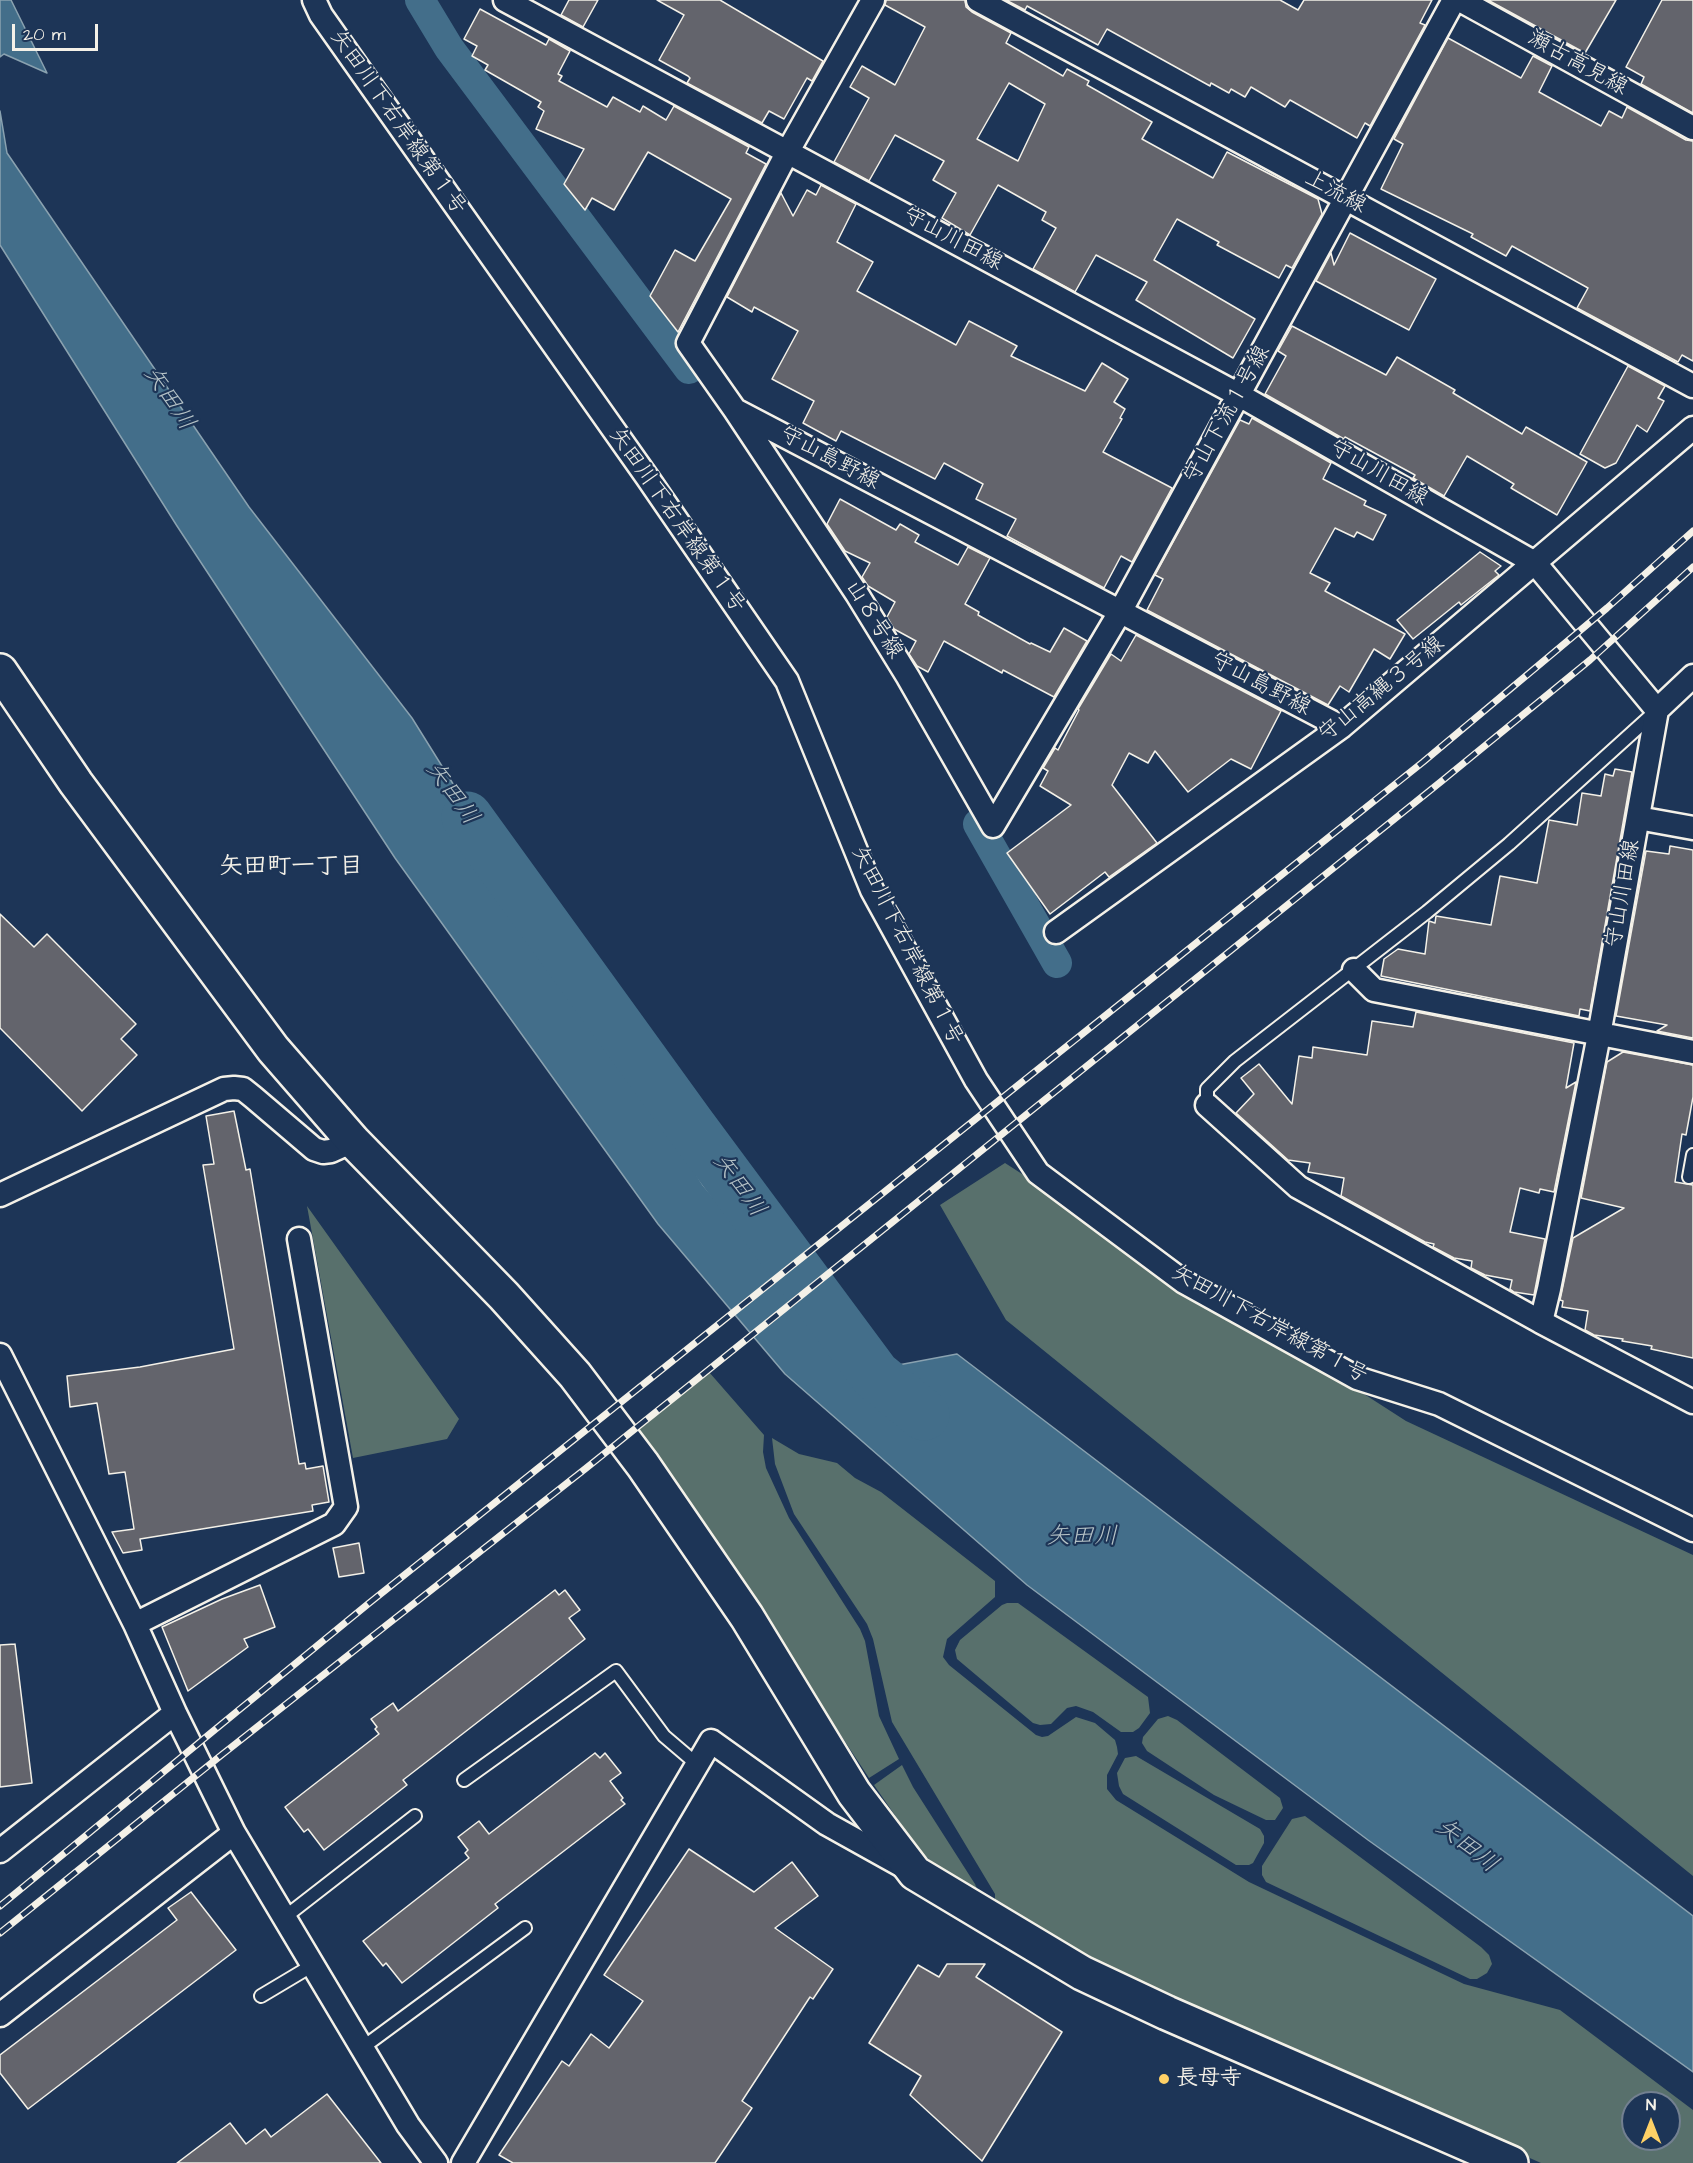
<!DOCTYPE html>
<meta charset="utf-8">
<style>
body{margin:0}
#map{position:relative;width:1693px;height:2163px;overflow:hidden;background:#1d3557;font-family:"Architects Daughter",sans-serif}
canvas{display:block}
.north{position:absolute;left:1621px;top:2091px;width:60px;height:60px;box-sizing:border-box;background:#1d3557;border:2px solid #738091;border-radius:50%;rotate:0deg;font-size:16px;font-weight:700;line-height:24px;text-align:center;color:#f4f1e8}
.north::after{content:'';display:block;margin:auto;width:21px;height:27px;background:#ffd166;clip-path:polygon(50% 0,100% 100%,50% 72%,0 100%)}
.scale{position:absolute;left:12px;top:24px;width:86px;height:27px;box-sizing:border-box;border:3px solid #f4f1e8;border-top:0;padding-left:8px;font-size:18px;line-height:21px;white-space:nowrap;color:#f4f1e8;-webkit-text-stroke:4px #1d3557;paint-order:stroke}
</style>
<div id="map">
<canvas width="1693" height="2163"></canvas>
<div class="north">N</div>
<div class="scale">20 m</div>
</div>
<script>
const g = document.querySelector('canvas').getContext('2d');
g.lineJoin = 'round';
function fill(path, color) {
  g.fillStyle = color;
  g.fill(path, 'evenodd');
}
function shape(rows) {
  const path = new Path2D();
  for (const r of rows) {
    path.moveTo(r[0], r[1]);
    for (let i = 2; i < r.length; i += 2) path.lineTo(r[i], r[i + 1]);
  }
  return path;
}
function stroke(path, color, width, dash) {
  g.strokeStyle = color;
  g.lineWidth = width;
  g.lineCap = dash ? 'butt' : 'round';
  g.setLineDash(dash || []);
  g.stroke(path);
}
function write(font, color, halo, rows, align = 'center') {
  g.font = font + ' "Architects Daughter","Klee One",sans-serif';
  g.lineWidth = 4.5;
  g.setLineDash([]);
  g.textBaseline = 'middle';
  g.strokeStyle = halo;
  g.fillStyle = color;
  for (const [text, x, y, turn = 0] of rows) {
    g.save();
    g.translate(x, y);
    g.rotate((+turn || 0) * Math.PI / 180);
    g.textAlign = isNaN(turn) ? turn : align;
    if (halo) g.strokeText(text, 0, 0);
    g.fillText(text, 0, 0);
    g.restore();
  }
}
fill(shape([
 [1005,1163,1406,1421,1693,1555,1693,1876,1006,1320,940,1205],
 [307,1206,459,1419,447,1439,353,1458],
 [709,1372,764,1435,763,1452,766,1468,789,1518,860,1629,865,1641,879,1716,899,1759,869,1778,794,1664,636,1432],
 [772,1438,799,1454,837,1463,855,1478,881,1492,995,1581,995,1597,947,1639,943,1657,949,1665,1036,1735,1042,1737,1048,1736,1076,1717,1095,1723,1115,1740,1117,1747,1118,1754,1107,1775,1107,1789,1116,1800,1249,1882,1464,1984,1560,2010,1693,2110,1693,2163,1541,2163,1086,1961,995,1907,995,1894,892,1722,873,1639,867,1624,794,1514,775,1464],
 [1633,2103,1669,2103,1669,2139,1633,2139],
 [1007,1603,1018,1603,1148,1697,1150,1713,1139,1728,1133,1732,1121,1732,1093,1712,1076,1706,1067,1708,1051,1724,1040,1725,1033,1723,957,1659,955,1650,960,1640,1002,1605],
 [1168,1716,1177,1720,1280,1798,1283,1808,1275,1820,1266,1820,1214,1795,1147,1751,1142,1743,1143,1737,1158,1719],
 [1136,1756,1260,1829,1264,1836,1264,1843,1253,1863,1249,1865,1236,1865,1123,1794,1119,1786,1117,1773,1125,1758],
 [902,1765,913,1787,975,1884,983,1903,935,1865,919,1850,874,1785],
 [1305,1816,1481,1947,1489,1955,1492,1964,1487,1973,1477,1979,1470,1979,1266,1882,1262,1875,1262,1866,1292,1819]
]), '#58706c');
const water = shape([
 [0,0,11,0,47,73,4,54,0,57,0,0],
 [0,111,7,153,249,507,412,718,703,1185,861,1372,957,1354,1693,1916,1693,2072,1368,1840,1027,1585,785,1374,658,1224,395,858,177,526,0,245,0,111]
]);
fill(water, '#436e8a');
stroke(water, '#8aa2b0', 1.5);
stroke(shape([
 [420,0,449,48,689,369],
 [978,824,1057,963]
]), '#436e8a', 30);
stroke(shape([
 [467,817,689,1124,875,1375,924,1415]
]), '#436e8a', 51);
const building = shape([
 [569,0,598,0,583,27,561,15,569,0],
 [657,0,720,0,823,61,812,81,807,78,784,119,769,111,762,123,687,83,690,78,688,76,659,60,684,15,657,0],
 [886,0,965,0,966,7,972,12,1011,33,1006,43,1063,76,1067,69,1089,81,1087,85,1152,122,1142,139,1213,178,1227,152,1318,199,1322,214,1292,268,1286,265,1279,278,1217,245,1219,242,1177,219,1154,260,1255,319,1233,358,1136,300,1147,282,1096,255,1075,292,1033,269,1056,228,1042,220,1046,212,998,185,970,235,942,218,956,193,933,180,944,161,895,135,869,181,834,162,869,98,850,87,862,66,895,85,925,27,885,5,886,0],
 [1009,83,1045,104,1018,161,977,139,1009,83],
 [1006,0,1280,0,1298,10,1304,0,1432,0,1420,23,1425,25,1370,126,1365,123,1357,138,1290,100,1285,107,1251,87,1245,97,1231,89,1229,93,1211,83,1210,86,1107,29,1098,45,1027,6,1025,10,1006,0],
 [1488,0,1616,0,1585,53,1488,0],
 [1662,0,1693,0,1693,113,1641,84,1644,77,1626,67,1662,0],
 [480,9,546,45,549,39,570,51,558,74,562,76,559,81,607,107,613,97,640,112,643,106,666,120,674,106,749,147,746,153,766,164,678,332,650,296,675,250,695,261,731,199,648,152,614,210,592,198,585,210,564,184,584,149,536,129,544,111,538,107,541,102,485,70,488,65,472,56,477,46,464,39,480,9],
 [1448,38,1521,78,1533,56,1552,66,1539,92,1601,126,1609,111,1622,118,1627,107,1686,140,1693,141,1693,361,1682,355,1678,362,1577,308,1588,288,1512,246,1506,256,1471,237,1473,234,1381,189,1403,144,1394,139,1448,38],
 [821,185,856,204,837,242,873,262,857,291,956,345,969,321,1017,346,1011,356,1085,391,1102,363,1128,379,1114,402,1125,409,1120,418,1122,419,1103,452,1172,488,1132,562,1121,556,1104,588,1007,536,1016,519,976,499,983,484,944,463,935,479,841,431,836,441,803,423,814,401,772,379,798,331,754,307,752,312,727,297,781,193,793,216,807,190,816,195,821,185],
 [1350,233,1436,279,1409,330,1316,281,1331,253,1334,265,1350,233],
 [1292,326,1386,375,1397,357,1455,390,1453,393,1522,434,1526,427,1587,462,1557,515,1511,488,1514,484,1467,456,1444,496,1413,478,1415,475,1345,437,1344,439,1265,394,1286,356,1278,351,1292,326],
 [1628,366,1665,386,1658,398,1664,401,1647,432,1637,425,1616,463,1605,468,1580,454,1628,366],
 [1252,418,1331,463,1323,479,1366,501,1364,505,1386,515,1373,540,1357,532,1354,537,1335,528,1310,573,1330,583,1325,591,1405,634,1390,659,1374,649,1349,692,1340,686,1328,705,1147,610,1163,579,1155,575,1240,420,1249,424,1252,418],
 [840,499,896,530,900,524,919,535,915,542,958,565,968,547,990,558,965,604,979,612,978,615,1030,644,1031,643,1050,652,1064,628,1087,641,1054,697,1003,670,1002,673,944,641,928,672,917,666,909,654,916,641,894,629,887,617,895,602,868,586,862,577,870,563,845,551,827,524,840,499],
 [1480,552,1501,566,1495,571,1499,575,1461,605,1459,602,1413,639,1397,620,1480,552],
 [1136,635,1281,711,1251,769,1231,759,1188,792,1155,751,1148,763,1129,753,1112,785,1157,843,1109,877,1105,872,1050,914,1007,853,1071,805,1040,786,1048,771,1043,768,1055,748,1058,750,1079,710,1078,709,1111,654,1121,661,1136,635],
 [1615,769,1632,772,1590,1011,1580,1009,1579,1016,1381,976,1384,959,1398,949,1425,954,1429,921,1435,923,1436,916,1491,925,1500,876,1537,883,1549,820,1577,825,1582,793,1601,796,1605,774,1613,776,1615,769],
 [1670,846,1693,850,1693,1038,1657,1031,1667,1025,1616,1016,1646,851,1669,854,1670,846],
 [0,914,34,947,47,934,136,1024,121,1039,137,1055,82,1111,0,1028,0,914],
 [1416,1012,1574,1043,1566,1088,1576,1082,1554,1192,1540,1189,1539,1193,1520,1188,1510,1232,1545,1239,1534,1295,1514,1292,1510,1289,1512,1280,1485,1275,1471,1268,1472,1261,1454,1258,1433,1247,1434,1244,1425,1242,1341,1196,1344,1178,1308,1172,1310,1163,1288,1160,1236,1113,1254,1094,1241,1078,1259,1064,1292,1104,1299,1056,1312,1058,1313,1047,1367,1055,1372,1021,1413,1027,1416,1012],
 [1623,1052,1693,1065,1693,1097,1686,1135,1682,1134,1675,1182,1693,1185,1693,1358,1651,1349,1652,1346,1622,1341,1623,1339,1594,1335,1585,1330,1588,1311,1562,1307,1563,1301,1560,1300,1573,1238,1624,1208,1581,1198,1607,1062,1623,1052],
 [234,1111,246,1170,250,1169,299,1464,305,1463,306,1469,323,1466,329,1502,312,1505,313,1511,140,1539,142,1550,123,1553,112,1532,134,1529,125,1472,109,1474,97,1403,70,1407,67,1376,140,1367,234,1349,203,1165,214,1164,206,1116,234,1111],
 [359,1543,364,1573,339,1577,333,1548,359,1543],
 [260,1585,275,1627,244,1639,248,1647,188,1691,162,1627,222,1599,260,1585],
 [555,1590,559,1595,565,1590,580,1610,569,1618,585,1639,403,1780,407,1785,324,1850,308,1829,304,1832,285,1807,379,1734,375,1729,377,1727,371,1719,393,1703,398,1711,555,1590],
 [15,1644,32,1783,0,1787,0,1645,15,1644],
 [595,1753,600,1758,605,1753,621,1773,610,1781,623,1798,621,1800,625,1804,495,1904,498,1908,402,1983,386,1963,383,1966,363,1941,469,1858,465,1853,468,1850,458,1837,479,1821,489,1834,595,1753],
 [689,1849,754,1892,792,1862,818,1896,775,1928,833,1969,813,1999,810,1997,742,2101,752,2108,715,2163,513,2163,499,2155,562,2061,569,2066,591,2034,609,2048,643,2001,604,1975,689,1849],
 [191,1892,236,1950,28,2109,0,2073,0,2055,177,1920,168,1908,191,1892],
 [947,1964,985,1964,976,1977,1062,2032,982,2161,910,2095,921,2076,869,2043,918,1965,939,1977,947,1964],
 [327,2094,381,2163,177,2163,230,2123,246,2144,265,2129,271,2137,327,2094]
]);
fill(building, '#63646c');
stroke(building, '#f4f1e8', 1.5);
const lane = shape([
 [1207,1105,1207,1089,1235,1061,1427,912,1509,844,1654,713],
 [1689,1177,1693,1155],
 [464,1780,616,1671,664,1736,698,1765],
 [285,1917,415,1816],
 [261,1996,313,1965],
 [362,2048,525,1928]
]);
const street = shape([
 [314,0,321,15,647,477,787,681,872,890,976,1080,1038,1173,1184,1282,1357,1378,1439,1404,1693,1530],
 [505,0,1239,395,1535,563,1657,710,1599,1035,1549,1289,1541,1322],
 [873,0,788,151,688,343,735,410,1341,727],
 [978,0,1693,386],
 [1460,0,1693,128],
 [735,410,857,594,908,677,993,826,1120,612,1454,0],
 [1657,710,1693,676],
 [1638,818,1693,828],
 [1056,932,1341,727,1693,428],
 [1354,970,1374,990,1693,1052],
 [1207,1105,1298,1187,1541,1322,1693,1402],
 [0,1195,224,1089,234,1088,243,1089,253,1097,314,1149,323,1152,331,1151,353,1141],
 [0,1355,135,1624,175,1713,234,1833,408,2125,436,2163],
 [135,1624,334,1524,346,1507,299,1239],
 [0,1851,175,1713],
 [0,2015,234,1833],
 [463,2163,711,1741,827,1824,906,1868]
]);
const secondary = shape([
 [0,671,76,783,273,1049,353,1141,504,1296,575,1375,643,1465,747,1617,854,1793,915,1873,1082,1973,1167,2013,1511,2163]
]);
stroke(lane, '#f4f1e8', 16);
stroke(street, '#f4f1e8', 27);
stroke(secondary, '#f4f1e8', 38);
stroke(lane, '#1d3557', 12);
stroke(street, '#1d3557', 22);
stroke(secondary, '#1d3557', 33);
const rail = shape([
 [0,1906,368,1604,1423,762,1607,608,1693,531],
 [0,1933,224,1753,585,1469,1443,780,1590,660,1693,567]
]);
stroke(rail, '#f4f1e8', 7);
stroke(rail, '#1d3557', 4.5, [14]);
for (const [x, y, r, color] of [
 [1164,2079,6,"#ffd166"]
]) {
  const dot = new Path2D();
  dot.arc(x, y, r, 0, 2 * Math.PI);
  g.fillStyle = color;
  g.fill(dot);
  stroke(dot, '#1d3557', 2);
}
write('22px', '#f4f1e8', '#1d3557', [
 ["瀬古高見線",1577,64,29],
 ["矢田川下右岸線第１号",397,123,55],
 ["上流線",1335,193,28],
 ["守山川田線",952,240,28],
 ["守山下流１号線",1228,415,-61],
 ["守山島野線",829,459,28],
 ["守山川田線",1378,474,30],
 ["矢田川下右岸線第１号",676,521,55],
 ["山８号線",873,620,58],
 ["守山島野線",1260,685,28],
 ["守山高縄３号線",1382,690,-39],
 ["守山川田線",1624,894,-80],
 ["矢田川下右岸線第１号",906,946,63],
 ["矢田川下右岸線第１号",1269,1325,29]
]);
write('bold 22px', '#f4f1e8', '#1d3557', [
 ["長母寺",1176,2079]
], 'left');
write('italic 24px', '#b6c3c7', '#1d3557', [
 ["矢田川",168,399,56],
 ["矢田川",451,794,54],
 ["矢田川",738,1186,54],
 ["矢田川",1082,1538],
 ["矢田川",1466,1847,38]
]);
write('bold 24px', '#f4f1e8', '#1d3557', [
 ["矢田町一丁目",291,868]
]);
</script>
